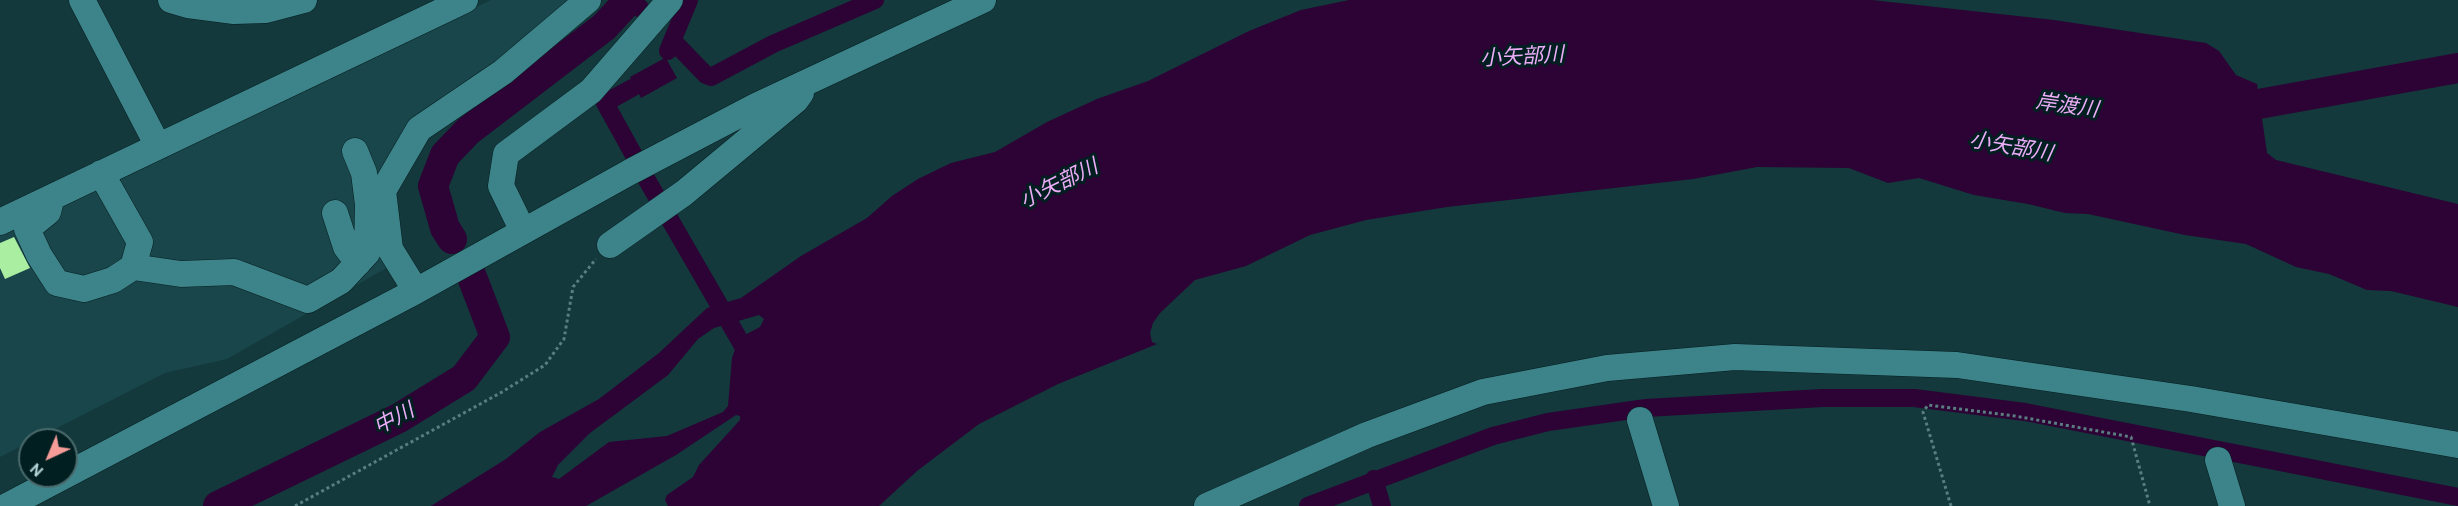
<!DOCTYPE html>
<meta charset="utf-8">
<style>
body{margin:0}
#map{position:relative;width:2458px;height:506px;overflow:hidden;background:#13393c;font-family:Cabin,sans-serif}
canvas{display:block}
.north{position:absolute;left:18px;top:428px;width:60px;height:60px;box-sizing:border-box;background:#011f21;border:2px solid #4a696b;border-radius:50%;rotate:224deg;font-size:16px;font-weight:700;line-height:24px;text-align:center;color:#b7d9db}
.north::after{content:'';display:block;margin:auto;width:21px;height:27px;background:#f59b98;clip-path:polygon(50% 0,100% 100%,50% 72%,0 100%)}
</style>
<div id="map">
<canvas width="2458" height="506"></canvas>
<div class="north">N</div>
</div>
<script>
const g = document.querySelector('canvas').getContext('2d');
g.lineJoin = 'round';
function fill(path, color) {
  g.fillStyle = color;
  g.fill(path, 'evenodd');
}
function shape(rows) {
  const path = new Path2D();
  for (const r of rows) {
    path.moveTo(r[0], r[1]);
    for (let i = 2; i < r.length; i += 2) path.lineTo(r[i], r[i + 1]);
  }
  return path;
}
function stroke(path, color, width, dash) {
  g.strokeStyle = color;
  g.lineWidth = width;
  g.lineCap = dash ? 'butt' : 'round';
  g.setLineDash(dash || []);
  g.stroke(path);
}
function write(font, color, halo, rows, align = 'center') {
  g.font = font + ' Cabin,"Noto Sans JP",sans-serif';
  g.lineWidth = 6;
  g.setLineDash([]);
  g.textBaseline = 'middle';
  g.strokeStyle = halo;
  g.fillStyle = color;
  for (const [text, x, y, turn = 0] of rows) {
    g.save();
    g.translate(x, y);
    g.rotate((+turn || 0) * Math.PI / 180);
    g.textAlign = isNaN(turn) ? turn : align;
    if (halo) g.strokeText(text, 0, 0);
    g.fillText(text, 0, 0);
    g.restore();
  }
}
fill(shape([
 [491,0,576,0,397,145,390,266,227,359,165,373,0,457,0,231]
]), '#19464a');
fill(shape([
 [1349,0,1872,0,2054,20,2206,43,2219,51,2236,75,2257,84,2267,153,2276,160,2458,204,2458,307,2391,291,2367,290,2329,274,2296,267,2246,244,2185,235,2088,214,2065,213,2028,204,1974,195,1919,178,1888,183,1849,168,1757,167,1693,179,1447,207,1366,220,1310,235,1246,266,1195,280,1160,313,1153,323,1150,333,1152,342,1157,344,1058,384,979,424,917,471,879,506,668,506,665,500,667,495,693,477,699,465,740,420,740,416,736,415,676,455,586,506,431,506,506,459,540,432,599,399,659,353,707,308,741,298,801,256,867,218,892,196,918,179,951,163,995,152,1047,122,1097,99,1148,81,1249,31,1301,10],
 [759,315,764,319,760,327,739,338,732,358,728,406,723,412,667,436,609,442,559,479,552,477,558,465,590,433,668,375,698,339,714,328],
 [666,50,671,52,667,60,677,78,641,98,638,92,635,94,629,83,632,81,630,77,663,59]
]), '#2d0234');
stroke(shape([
 [632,0,641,9],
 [675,43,706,75,711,77,773,44,875,0],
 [668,51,689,0],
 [632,88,605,103,636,159],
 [647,180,751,360],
 [1374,479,1382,506],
 [1308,506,1493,436,1548,422,1646,408,1823,398,1914,398,2025,412,2458,497]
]), '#2d0234', 18);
stroke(shape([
 [2220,111,2458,68],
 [452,239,445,228,433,186,445,155,468,131,604,27,629,0],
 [218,506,399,418,464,378,495,337,472,277]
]), '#2d0234', 30);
fill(shape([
 [14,237,30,268,5,279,0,268,0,243]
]), '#aaeea2');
const minor = shape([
 [82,0,158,146],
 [171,0,188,5,234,11,266,10,304,0],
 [50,204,48,212,27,229,39,255,57,283,84,289,113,280,133,267,140,242,101,173],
 [335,213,346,247,358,263],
 [0,222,465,0],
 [523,231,501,186,506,154,591,91,670,0],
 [610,245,684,193,796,100,801,93],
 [133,267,181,274,234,272,308,300,341,281,367,253,368,205,364,173,355,151],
 [416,291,390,249,383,191,419,129,503,72,588,0],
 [1640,420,1666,506],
 [2218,460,2232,506],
 [7,506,416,291,630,172,756,106,983,0],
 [1207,506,1367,435,1483,392,1607,368,1735,357,1957,365,2191,399,2458,445]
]);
stroke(minor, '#071e20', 27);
stroke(shape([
 [295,506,502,392,545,365,564,339,573,287,596,259],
 [1951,506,1923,412,1928,405,2015,416,2131,437,2150,506]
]), '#597d80', 3, [3, 3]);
stroke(minor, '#3d848a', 26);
write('italic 21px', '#edacf7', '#011f21', [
 ["小矢部川",1522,57,-3],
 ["岸渡川",2067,106,8],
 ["小矢部川",2011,147,10],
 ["小矢部川",1059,184,-26],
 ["中川",394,419,-28]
]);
</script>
